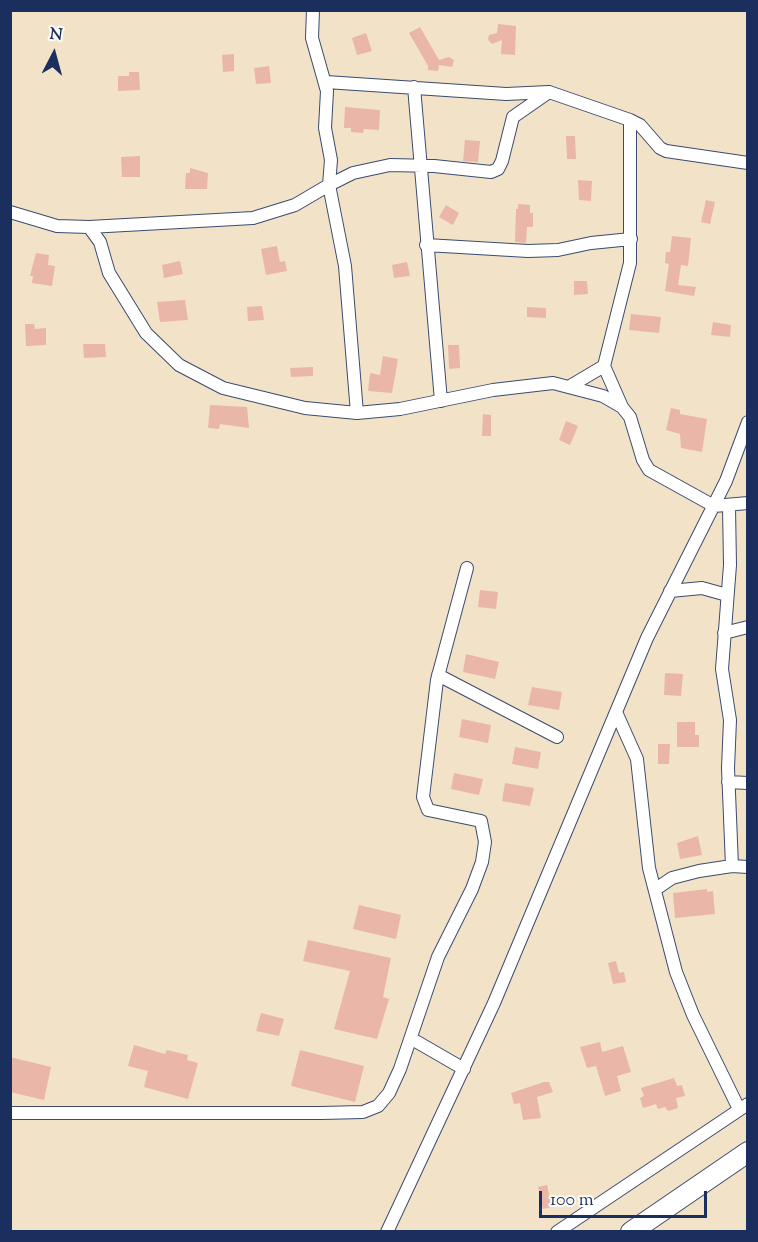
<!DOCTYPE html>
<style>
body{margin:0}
#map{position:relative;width:758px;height:1242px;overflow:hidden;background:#f2e3c8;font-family:"Sorts Mill Goudy",serif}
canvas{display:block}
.frame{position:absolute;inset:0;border:12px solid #1b2f5e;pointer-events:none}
.north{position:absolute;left:24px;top:24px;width:60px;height:60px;-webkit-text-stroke:4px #fdfcf7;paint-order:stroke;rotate:6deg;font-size:16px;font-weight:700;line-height:24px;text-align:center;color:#1b2f5e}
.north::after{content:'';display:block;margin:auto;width:21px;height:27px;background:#1b2f5e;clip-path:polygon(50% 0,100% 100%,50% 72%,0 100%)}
.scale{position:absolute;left:539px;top:1191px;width:168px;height:27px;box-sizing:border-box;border:3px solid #1b2f5e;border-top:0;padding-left:8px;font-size:18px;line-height:21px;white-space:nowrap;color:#1b2f5e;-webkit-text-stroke:4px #fdfcf7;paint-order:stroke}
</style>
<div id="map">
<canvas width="758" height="1242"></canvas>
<div class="frame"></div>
<div class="north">N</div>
<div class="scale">100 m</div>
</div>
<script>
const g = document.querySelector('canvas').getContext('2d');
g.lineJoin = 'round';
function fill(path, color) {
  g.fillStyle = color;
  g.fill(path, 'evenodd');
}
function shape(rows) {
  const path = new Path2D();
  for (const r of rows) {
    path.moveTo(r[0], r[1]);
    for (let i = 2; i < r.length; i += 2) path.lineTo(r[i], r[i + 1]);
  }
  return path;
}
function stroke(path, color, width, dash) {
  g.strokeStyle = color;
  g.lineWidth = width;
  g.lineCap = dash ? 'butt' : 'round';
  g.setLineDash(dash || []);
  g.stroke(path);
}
fill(shape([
 [498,24,516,26,515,55,501,54,502,40,492,44,488,40,489,35,497,33],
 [420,27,439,60,449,57,454,60,452,67,439,65,438,71,428,70,428,66,409,33],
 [366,33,372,51,357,55,352,38],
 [234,54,234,71,223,72,222,55],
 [269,66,271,83,256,84,254,68],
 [129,72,139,72,140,90,118,91,118,76,129,76],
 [345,107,380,110,379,130,364,129,363,133,351,132,351,128,344,128],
 [566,136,575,136,576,159,567,159],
 [465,140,480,141,478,162,463,161],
 [140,156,140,177,122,177,121,157],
 [190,168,208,173,207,189,185,189,186,173,190,173],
 [578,180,592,181,591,201,579,200],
 [706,200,715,202,710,224,701,222],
 [518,204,530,205,530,213,533,213,533,227,527,227,526,243,515,242,516,209,518,209],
 [446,205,459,213,453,225,439,217],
 [672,236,691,238,688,266,681,265,678,285,696,287,694,296,665,291,669,264,665,263,666,252,670,252],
 [277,246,280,262,285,261,287,271,266,275,261,249],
 [36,253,49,255,48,265,55,266,52,286,32,283,33,276,30,276],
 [180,261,183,274,164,278,162,265],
 [407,262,410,276,394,278,392,265],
 [574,281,587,281,588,294,574,295],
 [185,300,188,320,160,322,157,302],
 [262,306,264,320,248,321,247,307],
 [527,307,546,308,546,318,527,317],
 [631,314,661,317,659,333,629,330],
 [713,322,731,325,730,337,711,335],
 [25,324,34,324,35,329,46,328,46,345,26,346],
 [83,344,105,344,106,357,84,358],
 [448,345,459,345,460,368,449,369],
 [383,356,398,359,392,393,368,391,370,373,380,375],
 [313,367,313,376,291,377,290,368],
 [210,405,247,407,249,428,220,424,219,429,208,428],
 [671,408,680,410,680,414,707,419,702,452,681,448,680,434,666,430],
 [483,414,491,415,491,436,482,436],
 [566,421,578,426,570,445,559,440],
 [480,590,498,592,496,609,478,607],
 [466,654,499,662,495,679,463,672],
 [665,673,683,674,681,696,664,695],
 [532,687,562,692,559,710,528,705],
 [462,719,491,725,488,743,459,737],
 [677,722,695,722,695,735,699,735,699,747,677,747],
 [658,744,670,744,669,764,658,764],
 [515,747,541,752,538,769,512,764],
 [454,773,483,779,479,795,451,789],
 [505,783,534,788,530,806,502,801],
 [698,836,702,855,680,859,677,843],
 [707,889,707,892,713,891,715,914,675,918,673,893],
 [359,905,401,915,396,939,353,929],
 [308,940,391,958,383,997,389,999,377,1039,334,1029,350,971,303,961],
 [616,961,619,973,624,972,626,982,613,984,608,963],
 [261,1013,284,1019,279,1036,256,1031],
 [600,1042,602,1052,623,1046,631,1072,617,1076,621,1091,605,1096,596,1066,587,1068,580,1047],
 [134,1045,165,1054,167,1050,188,1055,187,1060,198,1063,188,1099,144,1087,148,1071,128,1066],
 [300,1050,364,1066,355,1102,291,1086],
 [10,1057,51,1067,44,1100,10,1092],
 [674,1078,677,1086,682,1085,685,1096,676,1098,678,1108,668,1111,665,1107,658,1109,656,1104,643,1108,640,1098,644,1096,641,1088],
 [544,1082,549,1082,553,1092,537,1097,541,1118,523,1120,520,1103,514,1104,511,1093],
 [547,1185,552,1207,543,1209,538,1187]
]), '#e9b6a8');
const minor = shape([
 [326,82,506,94,549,92,630,120,630,263,604,366,622,407,630,417,643,460,649,470,714,506,748,503],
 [414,87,441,401],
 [630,120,640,125,660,148,666,151,748,163],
 [10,212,57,226,89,227,100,242,109,273,146,333,179,365,223,388,305,408,357,413,400,409,493,390,553,383,603,396,622,407],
 [89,227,253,218,295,205,329,185,331,160,325,128,327,91,312,38,313,10],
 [426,245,528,251,558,250,591,243,631,239],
 [572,385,604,366],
 [357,413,345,266,329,185,353,173,390,165,434,166,491,172,498,169,502,161,513,117,549,92],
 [729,507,730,565,722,669,730,720,728,768,732,866],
 [670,591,702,588,727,595],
 [724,633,748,627],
 [438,675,557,737],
 [616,712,637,759,649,868,676,972,693,1015,739,1109],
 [728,782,748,783],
 [656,889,672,878,699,871,732,866,748,867],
 [412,1039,464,1069],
 [10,1113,321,1113,363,1112,378,1106,389,1093,400,1069,438,957,472,889,482,862,485,842,481,821,428,810,423,797,437,680,467,568],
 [387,1232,494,1003,647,638,726,481,748,422],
 [557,1232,748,1104]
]);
const primary = shape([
 [631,1232,748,1152]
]);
stroke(minor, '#3b4a6e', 14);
stroke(primary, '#3b4a6e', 22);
stroke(minor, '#fff', 12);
stroke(primary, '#fff', 20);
</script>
